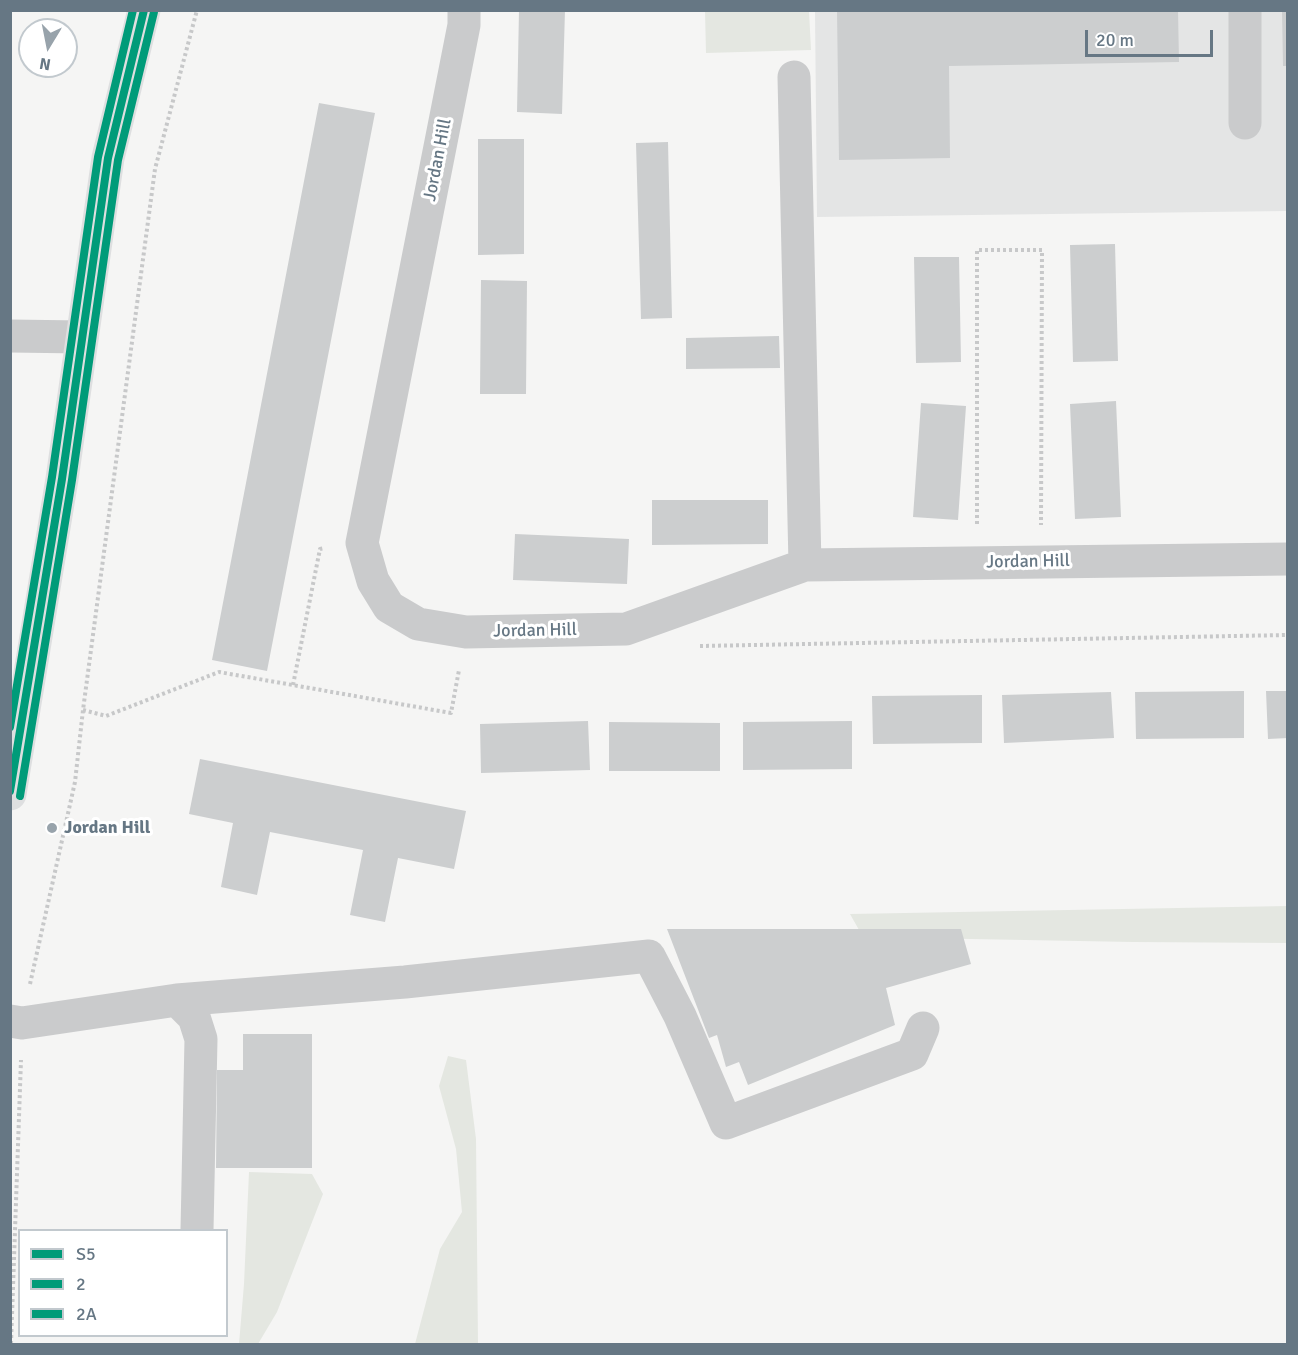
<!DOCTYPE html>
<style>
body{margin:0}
#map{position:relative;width:1298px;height:1355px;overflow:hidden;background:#f5f5f4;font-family:Signika,sans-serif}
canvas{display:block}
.frame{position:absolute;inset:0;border:12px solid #667784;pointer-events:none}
.legend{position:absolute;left:18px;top:1229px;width:210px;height:108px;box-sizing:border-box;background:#fff;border:2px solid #c2c9ce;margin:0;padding:8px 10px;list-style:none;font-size:18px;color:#667784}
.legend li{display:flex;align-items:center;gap:12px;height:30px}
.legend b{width:30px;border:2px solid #c2c9ce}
.north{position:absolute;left:18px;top:18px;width:60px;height:60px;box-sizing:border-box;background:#fff;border:2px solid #c2c9ce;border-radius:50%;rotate:190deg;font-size:16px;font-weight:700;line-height:24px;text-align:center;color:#667784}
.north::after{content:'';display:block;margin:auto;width:21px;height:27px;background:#98a3ab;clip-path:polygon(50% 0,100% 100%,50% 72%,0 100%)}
.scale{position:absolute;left:1085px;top:30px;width:128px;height:27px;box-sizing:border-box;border:3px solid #667784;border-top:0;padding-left:8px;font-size:18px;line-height:21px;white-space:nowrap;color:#667784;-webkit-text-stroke:4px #fff;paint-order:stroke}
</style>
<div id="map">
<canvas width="1298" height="1355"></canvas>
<div class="frame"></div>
<ul class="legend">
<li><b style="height:8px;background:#009b79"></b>S5</li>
<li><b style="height:8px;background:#009b79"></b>2</li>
<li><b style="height:8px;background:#009b79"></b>2A</li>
</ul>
<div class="north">N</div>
<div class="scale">20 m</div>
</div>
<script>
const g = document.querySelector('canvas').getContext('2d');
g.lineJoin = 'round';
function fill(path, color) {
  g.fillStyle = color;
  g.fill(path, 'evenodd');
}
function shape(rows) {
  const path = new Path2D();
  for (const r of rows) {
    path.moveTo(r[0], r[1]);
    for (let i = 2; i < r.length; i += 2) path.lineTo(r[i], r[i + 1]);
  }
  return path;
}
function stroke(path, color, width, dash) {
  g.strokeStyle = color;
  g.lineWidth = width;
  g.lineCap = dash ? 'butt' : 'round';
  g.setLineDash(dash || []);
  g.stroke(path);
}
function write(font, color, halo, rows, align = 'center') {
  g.font = font + ' Signika,sans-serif';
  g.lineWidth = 6;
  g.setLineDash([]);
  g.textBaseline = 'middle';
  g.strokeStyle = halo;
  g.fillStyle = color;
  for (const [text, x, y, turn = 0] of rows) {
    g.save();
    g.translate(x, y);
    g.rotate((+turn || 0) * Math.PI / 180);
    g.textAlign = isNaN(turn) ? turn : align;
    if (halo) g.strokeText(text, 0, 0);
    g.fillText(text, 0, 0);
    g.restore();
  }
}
fill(shape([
 [815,11,1287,11,1287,211,817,217]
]), '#e4e5e5');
fill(shape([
 [705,11,809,11,811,50,706,53],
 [1287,906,1287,943,1133,942,863,937,850,914],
 [448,1056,466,1060,476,1139,478,1344,415,1344,440,1249,462,1212,456,1149,439,1086],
 [249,1172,312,1174,323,1194,277,1312,258,1344,239,1344,244,1284]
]), '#e4e7e1');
fill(shape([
 [519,10,565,10,562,114,517,112],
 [837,10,1178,10,1179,62,949,66,950,158,839,160],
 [1282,10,1288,10,1288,66,1283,66],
 [319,103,375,113,267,671,212,660],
 [478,139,524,139,524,254,478,255],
 [668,142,672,318,641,319,636,143],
 [1115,244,1118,361,1073,362,1070,245],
 [914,257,959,257,961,362,916,363],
 [481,280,527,281,526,394,480,394],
 [779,336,780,368,686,369,686,338],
 [1116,401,1121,517,1075,519,1070,404],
 [921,403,966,406,958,520,913,517],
 [652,500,768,500,768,544,652,545],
 [515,534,629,539,627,584,513,580],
 [1244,691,1244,738,1136,739,1135,692],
 [1266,691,1288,691,1288,738,1268,739],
 [1111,692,1114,738,1004,743,1002,695],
 [982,695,982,743,873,744,872,696],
 [588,721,590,770,481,773,480,724],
 [852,721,852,769,743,770,743,722],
 [609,722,720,723,720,771,609,771],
 [200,759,466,811,454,869,398,858,385,922,350,915,363,850,270,832,257,895,221,887,233,823,189,814],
 [667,929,961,929,971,964,886,988,895,1025,748,1085,739,1062,726,1067,717,1035,709,1038],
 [243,1034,312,1034,312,1168,216,1168,217,1070,243,1070]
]), '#cccecf');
stroke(shape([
 [977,524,977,250,1042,250,1041,525],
 [700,646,1288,635],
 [293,685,320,549,325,548],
 [83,710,106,716,219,672,451,713,459,670],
 [30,984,75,782,83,710,155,169,197,10],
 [11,1344,21,1060]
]), '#c7c8c9', 4, [3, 3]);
stroke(shape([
 [464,10,464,25,362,543,373,581,389,607,418,624,466,632,626,629,805,565,1288,559],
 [1245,10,1245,123],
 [794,77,805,565],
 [10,336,82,337],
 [177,1000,194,1017,201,1039,197,1230],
 [10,1021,22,1023,177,1000,405,982,649,956,680,1016,726,1123,912,1054,923,1028]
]), '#cacbcc', 33);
stroke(shape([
 [10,794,62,479,108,158,144,10]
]), '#dedfe0', 33);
stroke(shape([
 [10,791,62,479,108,158,144,10]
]), '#009b79', 8);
stroke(shape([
 [20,796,72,480,118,160,154,12]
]), '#009b79', 8);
stroke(shape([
 [10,727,52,477,98,157,133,10]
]), '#009b79', 8);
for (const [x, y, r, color] of [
 [52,828,6,"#98a3ab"]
]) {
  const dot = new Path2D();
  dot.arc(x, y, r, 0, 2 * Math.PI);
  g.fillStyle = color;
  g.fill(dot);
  stroke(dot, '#fff', 2);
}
write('18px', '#667784', '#fff', [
 ["Jordan Hill",438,160,-79],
 ["Jordan Hill",1028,562,-1],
 ["Jordan Hill",535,631,-1]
]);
write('bold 18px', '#667784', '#fff', [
 ["Jordan Hill",64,828]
], 'left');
</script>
